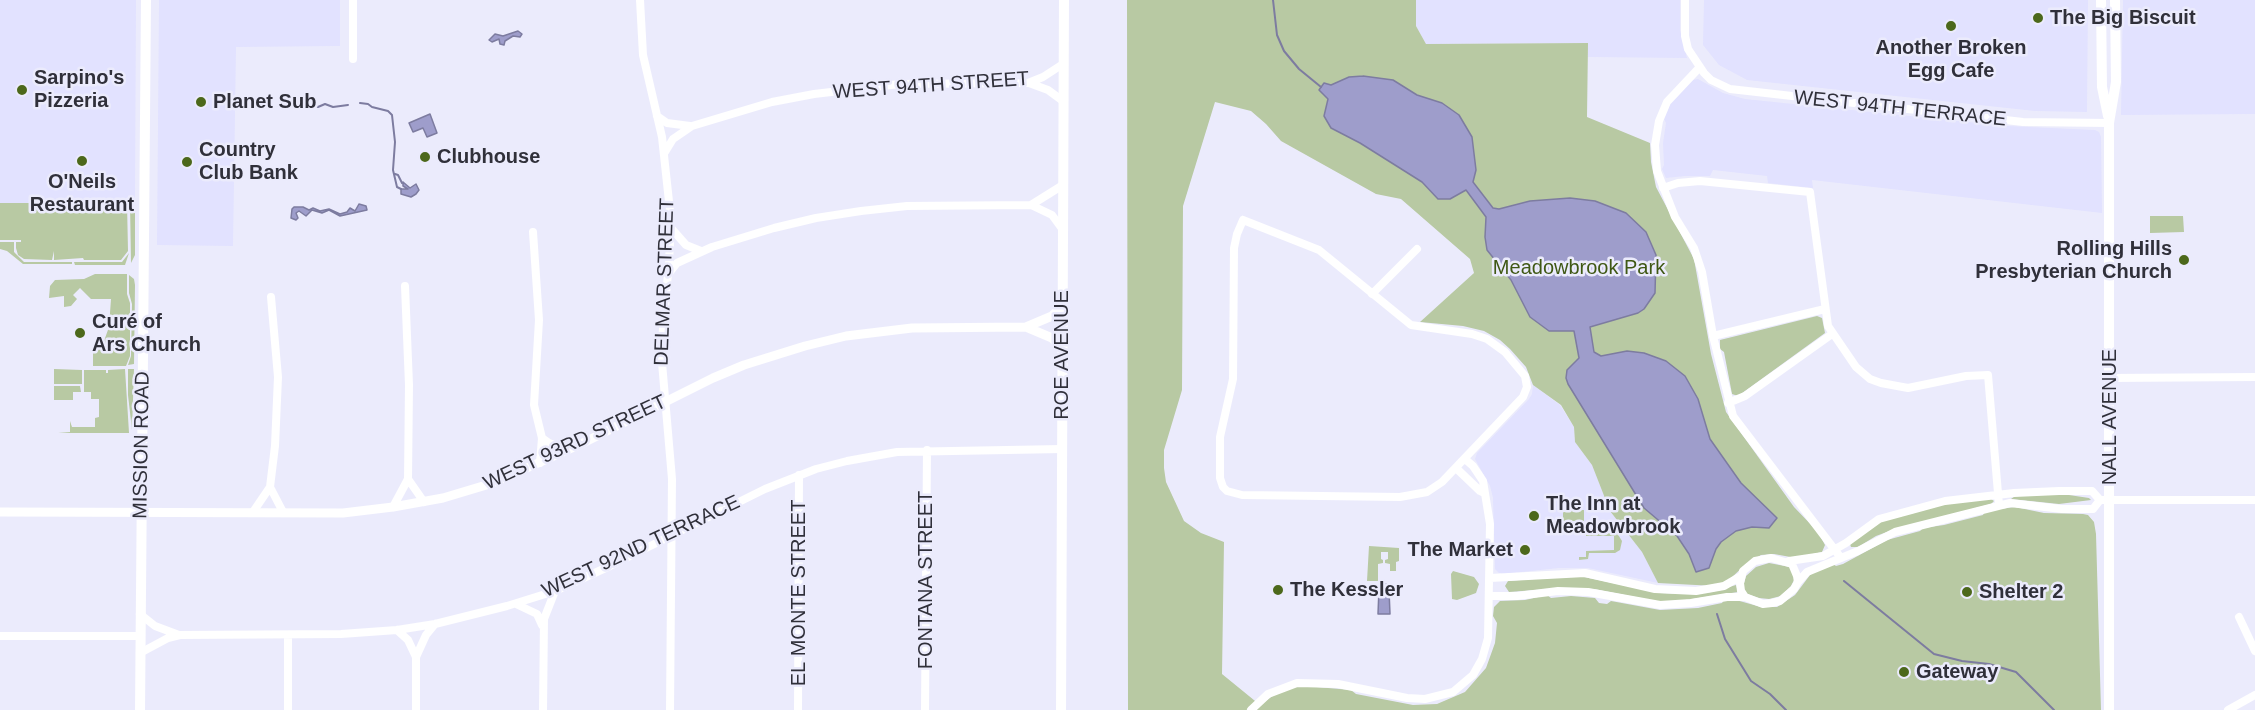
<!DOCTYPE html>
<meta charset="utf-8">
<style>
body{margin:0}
canvas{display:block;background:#ebebfc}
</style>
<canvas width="2255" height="710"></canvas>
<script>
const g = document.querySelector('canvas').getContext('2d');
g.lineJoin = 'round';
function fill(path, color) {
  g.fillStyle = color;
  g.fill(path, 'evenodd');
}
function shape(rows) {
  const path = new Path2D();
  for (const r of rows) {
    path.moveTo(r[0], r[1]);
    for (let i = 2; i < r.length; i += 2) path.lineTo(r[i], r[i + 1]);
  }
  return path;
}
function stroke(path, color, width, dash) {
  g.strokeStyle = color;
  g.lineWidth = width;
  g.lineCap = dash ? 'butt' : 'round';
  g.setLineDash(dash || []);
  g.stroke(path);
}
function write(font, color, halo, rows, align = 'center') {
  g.font = font + ' Helvetica,sans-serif';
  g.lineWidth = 5;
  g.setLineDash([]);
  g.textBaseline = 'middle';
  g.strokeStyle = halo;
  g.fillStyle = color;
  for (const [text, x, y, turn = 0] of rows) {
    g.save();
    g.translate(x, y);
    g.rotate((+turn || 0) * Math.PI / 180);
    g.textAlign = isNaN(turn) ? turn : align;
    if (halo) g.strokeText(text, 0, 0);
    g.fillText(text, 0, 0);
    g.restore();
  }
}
fill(shape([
 [0,0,136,0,135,203,0,203],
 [159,0,340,0,340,46,236,47,233,246,157,245],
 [1416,0,1680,0,1680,30,1687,58,1588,57,1587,43,1426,44,1416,26],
 [1704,0,2088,0,2087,112,2035,111,1747,80,1719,65,1703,45],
 [2123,0,2255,0,2255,114,2121,115],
 [1698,79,1723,93,1745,99,2007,126,2095,130,2099,132,2101,137,2102,213,1812,180,1813,188,1768,183,1767,176,1713,170,1710,176,1685,176,1666,178,1662,169,1664,165,1663,143,1666,123,1664,119,1671,102,1692,80],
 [1533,385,1560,405,1574,427,1575,442,1592,465,1610,511,1642,552,1658,583,1588,568,1559,568,1512,573,1509,575,1499,573,1495,569,1493,498,1490,486,1475,459,1477,453,1529,399,1532,394]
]), '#e2e2ff');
fill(shape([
 [1127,0,1416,0,1416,26,1426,44,1588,43,1587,117,1650,143,1651,162,1656,187,1694,259,1711,354,1726,412,1794,507,1818,532,1825,545,1822,552,1796,558,1774,554,1761,555,1746,564,1730,579,1715,586,1658,583,1642,552,1610,511,1592,465,1575,442,1574,427,1561,405,1533,385,1526,367,1510,349,1500,340,1484,331,1463,326,1420,322,1474,273,1470,259,1401,199,1376,194,1281,141,1266,124,1251,111,1215,102,1183,206,1182,390,1164,450,1164,468,1166,482,1184,521,1201,533,1224,542,1222,674,1260,705,1274,695,1294,687,1305,686,1351,690,1356,694,1413,705,1437,704,1465,692,1486,668,1495,643,1497,623,1493,616,1494,607,1500,601,1525,600,1547,595,1551,598,1571,596,1595,598,1599,603,1607,604,1611,601,1660,610,1698,608,1722,603,1724,600,1736,600,1761,607,1777,607,1795,595,1810,575,1818,569,1833,564,1836,566,1843,564,1887,540,1920,531,1923,528,1944,525,1983,515,1985,511,2015,507,2044,513,2083,514,2088,515,2094,522,2096,534,2101,710,1128,710],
 [0,203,127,203,128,251,121,260,84,260,83,258,54,260,54,251,52,260,24,259,18,255,16,248,16,242,21,242,21,240,0,240],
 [130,203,133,203,133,207,135,207,135,255,131,263],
 [2150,216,2183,216,2184,232,2150,233],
 [0,242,14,242,14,252,24,262,72,262,72,264,23,264,7,251,0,249],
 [129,253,125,265,75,265,74,262,122,262],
 [95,274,127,274,127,294,130,303,130,356,126,366,93,366,93,352,104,341,109,327,111,299,91,299,80,288,73,295,77,299,71,306,64,307,64,296,49,298,50,286,55,280,84,279],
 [129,275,134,279,135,285,134,364,128,365,131,356,132,304,129,293],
 [1817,316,1822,318,1825,333,1745,391,1738,396,1732,394,1724,352,1720,349,1720,340],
 [54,369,82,370,82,384,54,384],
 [125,369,129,433,58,433,70,432,70,421,72,427,95,427,95,418,99,417,99,399,91,399,91,392,84,392,84,370,106,370,106,373,108,373,108,370],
 [128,369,134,369,132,430,128,395],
 [54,386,80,386,81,392,73,392,73,400,54,400],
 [2039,494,2069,495,2089,498,2091,500,2059,504,2011,499,2015,496],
 [1991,499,1994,501,1991,504,1895,529,1876,536,1858,547,1851,547,1850,544,1882,521,1944,504],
 [1563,510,1584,510,1584,521,1563,521],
 [1586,533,1617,533,1622,541,1620,550,1615,553,1589,553,1588,559,1579,560,1579,557,1586,557,1586,551,1614,550,1614,536,1586,536],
 [1369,546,1399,548,1399,561,1396,562,1396,571,1390,571,1390,564,1385,563,1385,560,1388,559,1388,552,1381,552,1381,559,1383,560,1383,563,1378,564,1378,581,1367,581],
 [1769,563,1790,567,1795,578,1791,586,1781,596,1769,599,1759,598,1747,594,1743,587,1746,576,1756,567],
 [1453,571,1474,577,1479,584,1476,593,1457,600,1452,599,1451,574],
 [1560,577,1584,577,1660,593,1687,594,1712,592,1736,585,1738,592,1679,601,1656,601,1594,589,1561,588,1509,592,1505,586,1508,581]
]), '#b8c9a3');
const water = shape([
 [518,31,522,34,520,37,513,36,505,41,504,45,500,44,499,39,492,42,489,40,495,34,503,36,518,31],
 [1363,76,1393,80,1417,95,1442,103,1459,115,1472,137,1476,170,1473,182,1493,208,1499,209,1530,201,1570,198,1595,201,1626,213,1646,232,1656,255,1655,293,1644,309,1638,313,1590,327,1594,352,1601,356,1627,351,1644,353,1666,361,1685,376,1698,399,1710,439,1741,483,1777,518,1769,528,1752,527,1736,531,1721,542,1716,549,1709,568,1696,572,1689,554,1677,536,1644,508,1568,384,1566,378,1567,370,1579,358,1574,331,1549,331,1530,317,1511,280,1487,250,1485,237,1486,217,1466,190,1450,199,1438,199,1422,182,1360,143,1331,128,1324,116,1328,99,1319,90,1324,83,1331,85,1349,77,1363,76],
 [430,114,437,133,427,137,423,128,413,132,409,123,430,114],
 [403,182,410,188,416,184,419,190,416,194,411,197,401,194,401,189,408,189,403,186,403,182],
 [359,204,366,206,367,210,340,216,329,210,322,213,312,210,306,216,299,211,296,213,298,218,296,220,291,218,292,209,294,207,303,207,309,210,313,208,320,211,329,209,340,214,347,212,350,208,355,211,359,204],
 [1386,584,1389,590,1390,614,1378,614,1379,588,1381,585,1386,584]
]);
fill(water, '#9e9dcb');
stroke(water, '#7d7ca0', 1.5);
stroke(shape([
 [1273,0,1277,35,1284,51,1299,69,1321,87],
 [360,103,368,104,372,107,388,111,392,115,395,142,393,170,397,187,401,189],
 [303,106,309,104,318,107,325,104,333,107,348,105],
 [395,174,398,175,402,183],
 [1844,581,1934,654,1962,661,1989,664,2016,672,2054,710],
 [1717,614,1725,639,1751,681,1770,694,1786,710]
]), '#7d7ca0', 2);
stroke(shape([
 [640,0,643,55,662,137,671,220,669,262,661,351,672,479,670,710],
 [1685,0,1685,36,1688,49,1704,73,1711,80,1730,89,2023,122,2109,123],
 [353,59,353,0],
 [1699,68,1667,102,1659,121,1655,145,1657,171,1675,217,1694,248,1702,272,1713,336,1733,416,1841,558],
 [1029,83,1048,90,1063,101],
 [657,116,667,123,690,126],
 [665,152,673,139,692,126,772,102,814,94,900,84,1028,83,1043,77,1063,64],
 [1663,188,1678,183,1700,181,1810,192,1828,326,1856,367,1870,379,1881,383,1908,388,1966,376,1988,375,1999,505],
 [1031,205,1063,185],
 [1243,220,1319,250,1411,325,1472,334,1487,339,1505,352,1525,376,1527,387,1523,397,1442,482,1427,492,1400,497,1242,495,1227,491,1223,487,1220,478,1220,437,1233,379,1234,248,1237,234,1243,220],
 [671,228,686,245,701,251],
 [533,232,539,320,534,405,542,438,540,463],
 [669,273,677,263,712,247,774,228,816,218,861,211,907,206,1031,205,1052,215,1063,230],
 [1372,294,1417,249],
 [1713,336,1825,309],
 [2110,378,2255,377],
 [1728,403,1745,396,1832,334],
 [542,438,549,443,567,450],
 [1456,468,1480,491,1484,493],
 [408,479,424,502],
 [270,487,283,512],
 [393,507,408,479,409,385,405,286],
 [253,512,270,487,275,446,278,377,271,297],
 [1771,558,1792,564,1797,576,1798,582,1794,589,1780,601,1772,603,1763,604,1745,597,1741,591,1740,583,1743,571,1755,561,1771,558],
 [1789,561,1823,556,1846,543,1879,519,1945,501,2014,493,2059,491,2092,491,2100,500],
 [1490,578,1585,573,1655,589,1696,591,1724,586,1741,576],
 [1798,582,1807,572,1858,551,1895,532,2010,503,2062,509,2093,509,2100,500,2255,500],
 [1490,596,1517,596,1558,591,1588,592,1660,605,1691,603,1727,597,1745,597],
 [516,604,537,614,542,625],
 [140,614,155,626,179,635],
 [2239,617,2255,651],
 [397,630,408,640,416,657],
 [0,636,140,636],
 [140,653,168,638,180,635,341,634,397,630,435,624,507,606,555,591,610,566,765,489,816,469,847,461,897,452,1062,449],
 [288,710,288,635],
 [416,710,416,657,426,635,435,624],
 [543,710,544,619,555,591],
 [798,710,799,475],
 [925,710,927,450],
 [1251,710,1268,694,1297,683,1338,684,1407,698,1425,699,1453,692,1473,675,1482,659,1488,638,1490,524,1483,481,1473,466,1465,459],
 [2228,710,2255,695]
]), '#fff', 8);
stroke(shape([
 [1026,327,1052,316,1063,305],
 [0,512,343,513,393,507,443,498,493,483,581,444,713,378,744,365,805,346,846,336,912,328,1026,327,1052,338,1062,349]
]), '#fff', 9);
stroke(shape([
 [2101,0,2102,87,2108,116],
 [140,710,146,0],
 [1061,710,1064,0],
 [2109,710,2109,123,2116,82,2115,0]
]), '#fff', 10);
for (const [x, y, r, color] of [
 [2038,18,6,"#4c681b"],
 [1951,26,6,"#4c681b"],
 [22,90,6,"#4c681b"],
 [201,102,6,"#4c681b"],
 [425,157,6,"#4c681b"],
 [82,161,6,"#4c681b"],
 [187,162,6,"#4c681b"],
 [2184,260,6,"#4c681b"],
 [80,333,6,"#4c681b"],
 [1534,516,6,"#4c681b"],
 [1525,550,6,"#4c681b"],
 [1278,590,6,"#4c681b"],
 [1967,592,6,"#4c681b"],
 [1904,672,6,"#4c681b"]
]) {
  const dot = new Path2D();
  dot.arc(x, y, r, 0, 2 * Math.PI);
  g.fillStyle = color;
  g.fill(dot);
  stroke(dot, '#ebebfc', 2);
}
write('bold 20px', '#30303a', '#ebebfc', [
 ["The Big Biscuit",2050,18],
 ["Another Broken",1951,48,"center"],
 ["Egg Cafe",1951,71,"center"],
 ["Sarpino's",34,78],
 ["Pizzeria",34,101],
 ["Planet Sub",213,102],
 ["Country",199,150],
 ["Club Bank",199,173],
 ["Clubhouse",437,157],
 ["O'Neils",82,182,"center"],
 ["Restaurant",82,205,"center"],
 ["Rolling Hills",2172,249,"right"],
 ["Presbyterian Church",2172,272,"right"],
 ["Curé of",92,322],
 ["Ars Church",92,345],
 ["The Inn at",1546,504],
 ["Meadowbrook",1546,527],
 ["The Market",1513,550,"right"],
 ["The Kessler",1290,590],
 ["Shelter 2",1979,592],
 ["Gateway",1916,672]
], 'left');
write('20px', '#30303a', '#ebebfc', [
 ["WEST 94TH STREET",931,86,-4],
 ["WEST 94TH TERRACE",1900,109,6],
 ["DELMAR STREET",665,282,-88],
 ["ROE AVENUE",1062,355,-90],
 ["NALL AVENUE",2110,417,-90],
 ["WEST 93RD STREET",575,443,-25],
 ["MISSION ROAD",142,445,-89],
 ["WEST 92ND TERRACE",641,547,-25],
 ["FONTANA STREET",926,580,-90],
 ["EL MONTE STREET",799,593,-90]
]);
write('20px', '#3f5814', '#ebebfc', [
 ["Meadowbrook Park",1579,268]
]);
</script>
